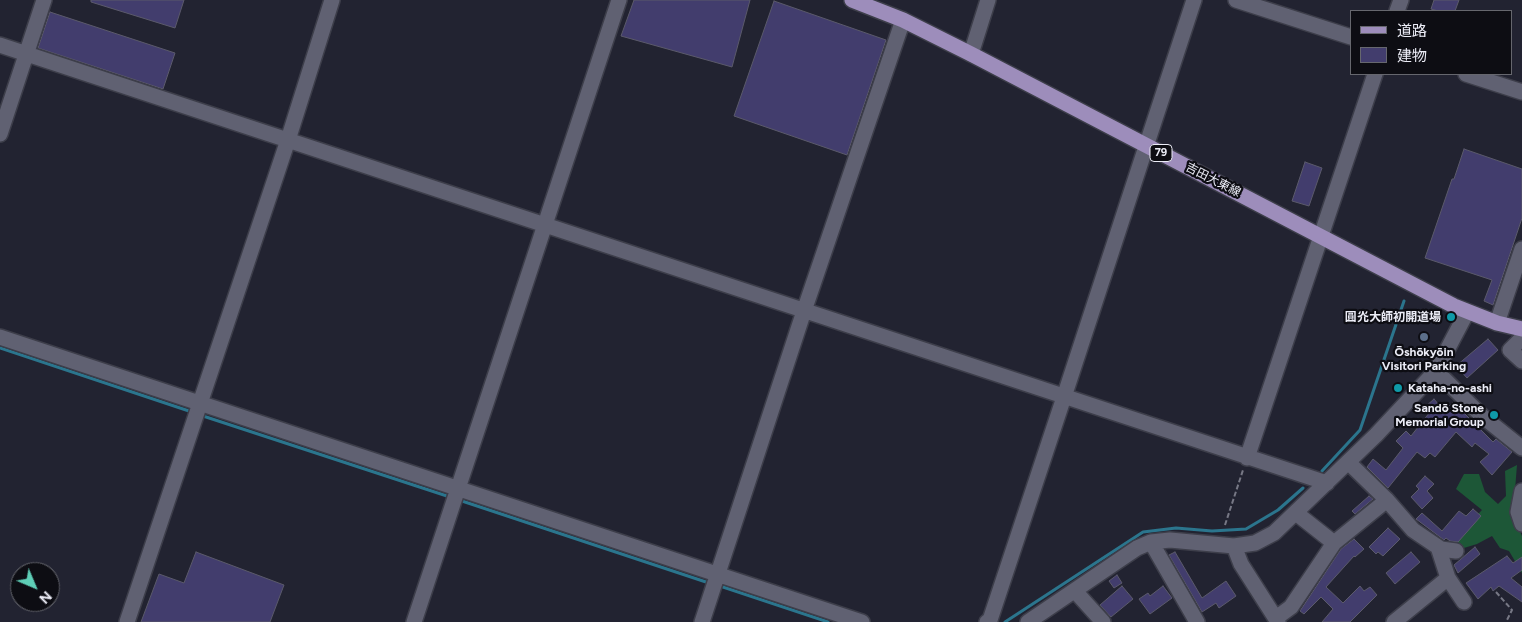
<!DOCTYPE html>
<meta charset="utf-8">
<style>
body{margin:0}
#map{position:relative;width:1522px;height:622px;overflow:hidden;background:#222331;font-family:Figtree,"Noto Sans JP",sans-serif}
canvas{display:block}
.legend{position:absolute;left:1350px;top:10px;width:162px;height:65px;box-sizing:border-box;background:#0d0d13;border:1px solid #66676e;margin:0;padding:6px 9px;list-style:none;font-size:15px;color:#ecedf7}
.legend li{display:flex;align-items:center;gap:10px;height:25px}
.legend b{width:25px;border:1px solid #66676e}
.north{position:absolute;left:10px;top:562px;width:50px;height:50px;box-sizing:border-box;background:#0d0d13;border:1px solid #66676e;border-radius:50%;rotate:135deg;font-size:14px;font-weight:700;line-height:20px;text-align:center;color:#ecedf7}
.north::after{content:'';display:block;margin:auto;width:18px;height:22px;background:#5eceb7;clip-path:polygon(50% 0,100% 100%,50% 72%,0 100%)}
</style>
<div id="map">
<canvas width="1522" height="622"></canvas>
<ul class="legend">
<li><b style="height:6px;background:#9d8dbb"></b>道路</li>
<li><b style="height:14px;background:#423d6d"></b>建物</li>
</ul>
<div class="north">N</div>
</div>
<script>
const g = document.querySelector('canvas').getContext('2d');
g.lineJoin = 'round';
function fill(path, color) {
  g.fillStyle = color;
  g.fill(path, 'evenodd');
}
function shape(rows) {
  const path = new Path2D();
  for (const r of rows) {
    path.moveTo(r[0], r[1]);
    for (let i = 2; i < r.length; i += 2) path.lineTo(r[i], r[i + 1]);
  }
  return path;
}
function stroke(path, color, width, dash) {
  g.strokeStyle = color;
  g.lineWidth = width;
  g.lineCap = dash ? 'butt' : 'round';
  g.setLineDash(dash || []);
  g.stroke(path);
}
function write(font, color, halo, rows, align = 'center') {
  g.font = font + ' Figtree,"Noto Sans JP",sans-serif';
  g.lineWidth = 4.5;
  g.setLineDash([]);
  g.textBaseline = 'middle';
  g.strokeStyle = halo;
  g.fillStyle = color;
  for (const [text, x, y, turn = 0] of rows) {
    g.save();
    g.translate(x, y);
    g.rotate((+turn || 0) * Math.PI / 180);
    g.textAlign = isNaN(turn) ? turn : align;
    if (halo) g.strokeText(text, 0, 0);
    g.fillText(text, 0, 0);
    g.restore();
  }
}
fill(shape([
 [1517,465,1513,515,1522,536,1522,573,1509,551,1500,548,1492,536,1477,544,1454,551,1450,544,1482,510,1456,489,1464,474,1479,474,1485,492,1498,504,1506,496,1505,471]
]), '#1d5737');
stroke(shape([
 [0,348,192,412],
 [200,415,450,497],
 [1322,471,1360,430,1404,301],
 [459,500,709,583],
 [717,585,828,622],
 [1005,622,1143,532,1176,528,1212,531,1246,529,1278,510,1303,488]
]), '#2b758d', 3);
const building = shape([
 [91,0,184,0,175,28,91,2,91,0],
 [634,0,750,0,732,67,621,36,634,0],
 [1434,0,1459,0,1455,11,1438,11,1431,9,1434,0],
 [774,1,886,40,847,155,734,116,774,1],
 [50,12,175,53,163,89,38,48,50,12],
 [1464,149,1522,169,1522,218,1493,305,1484,301,1492,280,1425,258,1452,179,1454,179,1464,149],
 [1305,162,1322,168,1309,206,1292,201,1305,162],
 [1488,339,1498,350,1467,378,1456,366,1488,339],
 [1434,399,1444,411,1453,402,1493,442,1496,439,1512,452,1492,475,1480,462,1489,454,1475,443,1472,447,1456,432,1435,457,1430,453,1425,458,1417,452,1388,488,1367,467,1373,459,1386,470,1403,448,1396,441,1406,431,1411,436,1430,412,1425,407,1434,399],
 [1425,476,1434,484,1427,491,1433,498,1422,509,1411,497,1419,489,1416,486,1425,476],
 [1369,496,1373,499,1355,514,1352,511,1369,496],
 [1473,509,1481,516,1458,542,1450,541,1446,538,1444,540,1416,519,1422,513,1442,531,1459,511,1466,516,1473,509],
 [1388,528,1400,539,1383,556,1378,552,1376,554,1369,547,1388,528],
 [1354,539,1364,549,1355,557,1354,556,1326,587,1343,603,1360,586,1364,591,1370,587,1377,595,1350,622,1322,622,1333,609,1321,597,1304,614,1300,611,1341,549,1354,539],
 [1475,547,1480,554,1458,573,1454,565,1475,547],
 [196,552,284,585,270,622,141,622,159,574,184,583,196,552],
 [1175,552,1202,598,1226,581,1236,596,1219,608,1216,603,1202,612,1169,555,1175,552],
 [1411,552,1420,562,1395,584,1386,573,1411,552],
 [1507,556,1513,563,1522,557,1522,570,1511,578,1522,587,1522,602,1499,586,1493,591,1491,587,1478,599,1466,583,1507,556],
 [1117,575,1122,583,1114,588,1109,581,1117,575],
 [1122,586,1133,599,1111,617,1100,605,1122,586],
 [1163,586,1172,598,1150,614,1139,599,1148,593,1150,596,1163,586]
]);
fill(building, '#423d6d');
stroke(building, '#5b5a6b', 1);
const minor = shape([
 [1236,0,1351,37],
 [1397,11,1401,0],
 [0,45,1327,483],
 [971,54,988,0],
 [1466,74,1522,92],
 [0,134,44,0],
 [1497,323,1522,249],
 [0,337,862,622],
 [1522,338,1510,350,1522,361],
 [1436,371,1482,416,1522,448],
 [1247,458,1375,74],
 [1348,462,1386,499,1413,530,1441,549,1456,551],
 [1522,491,1518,512,1522,524],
 [1296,513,1334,543],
 [1151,542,1197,622],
 [1234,546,1241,564,1278,622],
 [1438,547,1448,578,1464,602],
 [1075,591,1103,622],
 [1276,618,1291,607,1334,543,1387,500],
 [127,622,288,140,332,0],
 [414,622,619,0],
 [702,622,804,311,903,20],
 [987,622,990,620,1064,397,1194,0],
 [1028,622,1137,548,1151,542,1170,540,1234,546,1255,543,1274,533,1376,435,1436,371,1467,312],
 [1394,622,1448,578]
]);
const major = shape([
 [852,0,903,20,971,54,1454,306,1497,323,1522,329]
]);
stroke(minor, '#3d3e4a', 18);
stroke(major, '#3d3e4a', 18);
stroke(shape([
 [1225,525,1243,470],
 [1496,592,1512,610,1506,622]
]), '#777885', 2, [5, 2.5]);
stroke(minor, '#606172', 15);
stroke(major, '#9d8dbb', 15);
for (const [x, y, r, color] of [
 [1451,317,5,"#0f9aa8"],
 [1424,337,5,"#5c6f8a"],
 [1398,388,5,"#0f9aa8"],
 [1494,415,5,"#0f9aa8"]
]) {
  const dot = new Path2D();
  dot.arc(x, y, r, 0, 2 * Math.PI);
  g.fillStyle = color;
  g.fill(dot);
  stroke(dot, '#0d0d13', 2);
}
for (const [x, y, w] of [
 [1161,153,22]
]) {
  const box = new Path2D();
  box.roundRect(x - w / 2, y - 8.5, w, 17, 4);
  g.fillStyle = '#0d0d13';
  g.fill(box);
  stroke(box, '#ecedf7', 1);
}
write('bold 11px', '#ecedf7', null, [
 ["79",1161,153]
]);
write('12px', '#ecedf7', '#0d0d13', [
 ["吉田大東線",1213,180,27]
]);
write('bold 12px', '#ecedf7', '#0d0d13', [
 ["圓灮大師初開道場",1441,317],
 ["Ōshōkyōin",1424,352,"center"],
 ["Visitori Parking",1424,366,"center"],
 ["Kataha-no-ashi",1408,388,"left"],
 ["Sandō Stone",1484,408],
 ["Memorial Group",1484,422]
], 'right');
</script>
